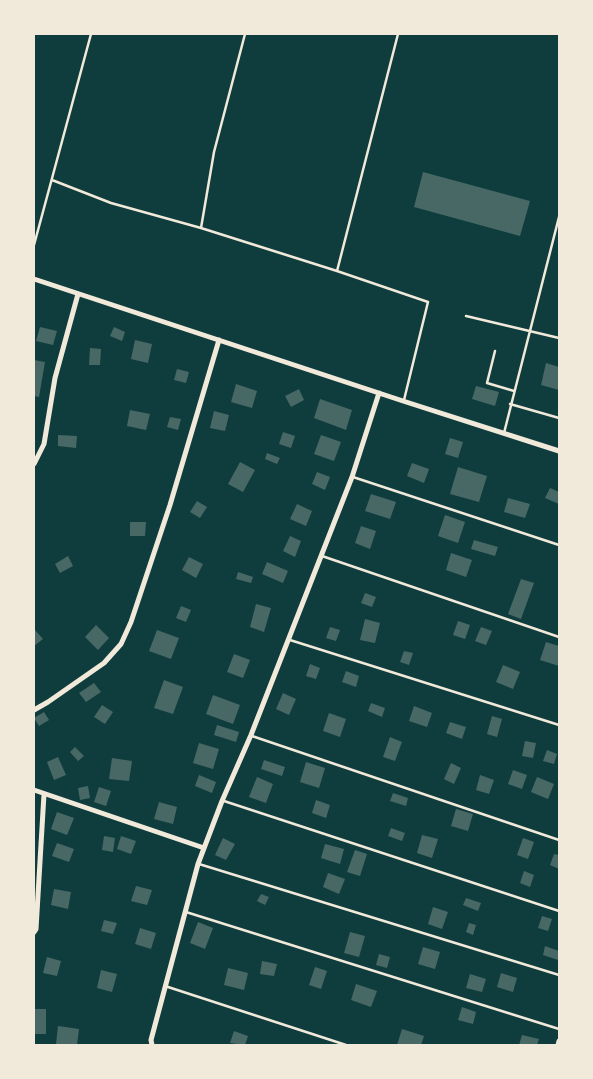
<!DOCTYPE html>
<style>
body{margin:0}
#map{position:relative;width:593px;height:1079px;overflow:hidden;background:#0f3d3e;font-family:"Work Sans",sans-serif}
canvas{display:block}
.frame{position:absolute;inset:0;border:35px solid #f1e9da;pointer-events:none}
</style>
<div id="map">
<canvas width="593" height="1079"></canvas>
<div class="frame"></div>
</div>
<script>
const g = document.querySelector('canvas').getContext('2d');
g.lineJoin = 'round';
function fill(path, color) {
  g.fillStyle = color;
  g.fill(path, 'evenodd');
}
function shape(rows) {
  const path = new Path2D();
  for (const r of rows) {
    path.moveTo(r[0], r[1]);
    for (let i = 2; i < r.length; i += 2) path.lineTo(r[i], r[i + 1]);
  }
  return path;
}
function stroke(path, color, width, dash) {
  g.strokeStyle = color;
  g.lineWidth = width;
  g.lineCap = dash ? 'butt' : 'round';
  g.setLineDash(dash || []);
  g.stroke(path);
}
fill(shape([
 [423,172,530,201,520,236,414,207],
 [40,327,57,331,53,345,36,341],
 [114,327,125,332,122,341,110,336],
 [135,340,152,344,148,363,131,359],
 [90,348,101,349,100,365,89,365],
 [34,360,45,362,39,397,34,396],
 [546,363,559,367,559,390,541,385],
 [177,369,189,372,186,383,174,380],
 [236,384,257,391,252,408,231,402],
 [476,386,499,392,495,406,472,399],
 [299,389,304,400,291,407,285,396],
 [320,399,352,410,346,430,314,418],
 [130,410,150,414,146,430,127,426],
 [214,411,229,415,225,431,210,428],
 [170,417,181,419,178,430,167,427],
 [283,432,295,436,291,448,279,444],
 [58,435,77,436,76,448,58,446],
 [321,435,341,442,334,461,314,454],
 [450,438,463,442,458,458,445,454],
 [267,453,280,458,277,464,265,459],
 [240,462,255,470,243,492,228,484],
 [412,463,429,469,424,483,407,476],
 [458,467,487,476,479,502,450,494],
 [317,472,330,477,325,490,312,484],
 [550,488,559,492,559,504,545,498],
 [371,494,396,502,390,519,365,511],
 [508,498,530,504,525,518,504,512],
 [197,501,207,507,200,518,190,512],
 [297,504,312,511,306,526,290,519],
 [445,515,465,522,458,543,438,536],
 [130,522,146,522,145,536,130,536],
 [361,526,376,531,370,549,355,543],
 [290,536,301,541,295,557,283,551],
 [474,540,498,547,495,556,471,549],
 [451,553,472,560,466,577,446,570],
 [68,556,73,566,60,573,55,564],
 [189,557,203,564,196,578,182,570],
 [267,562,288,571,283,583,262,574],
 [238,572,253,577,251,583,236,579],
 [521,579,534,583,521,619,508,614],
 [365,593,376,597,372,607,361,603],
 [256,604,271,608,264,632,250,627],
 [181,606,191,610,186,622,176,618],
 [365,619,380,623,375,643,360,640],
 [458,621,470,625,465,639,453,635],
 [96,625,109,638,98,650,85,637],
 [330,627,340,630,336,641,326,638],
 [481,627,492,631,486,645,475,641],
 [35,630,43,639,34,646,34,631],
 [157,630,179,638,171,659,149,651],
 [546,642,559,646,559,666,540,660],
 [404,651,413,653,409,665,400,662],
 [234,654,250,660,243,678,227,672],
 [310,664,320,668,316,679,306,676],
 [503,665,520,672,513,689,496,682],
 [346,671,359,676,356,687,342,682],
 [164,680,183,687,173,714,154,708],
 [94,683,101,692,86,702,79,693],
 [283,693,296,699,289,715,276,709],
 [213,695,240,705,233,724,206,714],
 [371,703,385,708,382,717,368,711],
 [102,705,113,712,105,724,94,717],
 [414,706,432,713,427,727,409,721],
 [44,712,49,720,39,726,34,718],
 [329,713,346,719,340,737,323,731],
 [492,716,502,719,497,737,487,734],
 [450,722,466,727,462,739,446,733],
 [217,725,239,732,236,742,214,735],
 [390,737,402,742,395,761,383,757],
 [525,741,536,743,533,758,522,756],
 [199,743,219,749,213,769,193,763],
 [75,747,84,756,78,761,70,752],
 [547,750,557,754,554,764,543,761],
 [58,757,66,775,54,780,47,762],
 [112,758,132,761,129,781,109,779],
 [264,760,285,767,282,776,261,769],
 [306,762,325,768,319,788,300,782],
 [451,763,461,768,454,784,444,779],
 [513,770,527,775,522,789,508,784],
 [199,775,216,782,212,793,195,786],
 [480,775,494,780,489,794,476,790],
 [257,777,273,784,266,803,249,797],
 [537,777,554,784,548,799,531,792],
 [88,786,90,798,80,800,78,788],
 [99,787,111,791,106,806,94,802],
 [393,793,408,798,406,806,390,801],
 [316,800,330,805,326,818,312,813],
 [159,802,177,807,173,824,154,819],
 [456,809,473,814,468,831,451,826],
 [57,812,74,818,67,835,51,829],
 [391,828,405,833,402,841,388,836],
 [422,835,438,839,432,858,417,853],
 [104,836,115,838,113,852,102,850],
 [121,836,136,841,131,854,117,849],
 [223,838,235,844,226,860,215,855],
 [523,838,534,842,528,859,517,855],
 [57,843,74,849,69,862,52,856],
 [325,844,344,849,340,864,321,858],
 [355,850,367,854,360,876,347,872],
 [554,854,559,855,559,869,550,865],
 [524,871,534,875,530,887,520,883],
 [328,873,345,879,339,894,323,887],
 [136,886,152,890,147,905,131,901],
 [54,889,71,892,68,909,51,905],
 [261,894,269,897,265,905,257,901],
 [466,898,481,903,478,911,463,905],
 [433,907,448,912,442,929,428,924],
 [542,916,552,919,548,931,538,928],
 [104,920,117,923,113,934,101,931],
 [198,922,213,928,205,949,190,943],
 [469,923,476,925,473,935,466,932],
 [140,928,156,933,151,949,135,944],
 [350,932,365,936,359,957,344,953],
 [545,946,559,951,558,960,543,955],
 [423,947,440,952,435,969,418,964],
 [379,954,390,957,387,968,376,965],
 [47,957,61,961,57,976,43,973],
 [262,961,277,964,274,976,260,974],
 [315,967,327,971,321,989,309,985],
 [228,968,248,973,244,990,224,985],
 [101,970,117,974,112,992,97,988],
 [501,973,517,978,513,992,497,987],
 [470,974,486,979,482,992,466,988],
 [356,984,377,991,371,1007,351,1000],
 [462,1007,476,1012,473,1024,458,1020],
 [34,1009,46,1009,46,1034,34,1034],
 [58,1026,79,1029,77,1045,56,1044],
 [402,1029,424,1036,421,1045,397,1045],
 [234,1031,248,1036,245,1045,230,1043],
 [522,1035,539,1039,537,1045,519,1045]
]), '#486865');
stroke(shape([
 [52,180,111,203,201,228,337,271,428,302,404,400],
 [201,228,214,152,245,34],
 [34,245,91,34],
 [337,271,398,34],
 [466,316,559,338],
 [495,351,487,383,514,391],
 [510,404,559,418],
 [504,433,559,217],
 [353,477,559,545],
 [322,556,559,637],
 [290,640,559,725],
 [252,736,559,840],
 [224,801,559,911],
 [199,864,559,975],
 [186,912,559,1029],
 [165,986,346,1045]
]), '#f1e9da', 2.5);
stroke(shape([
 [34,279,403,401,559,451],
 [34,464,44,444,55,378,78,294],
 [34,710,48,702,104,663,121,644,131,622,170,505,219,340],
 [34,790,204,848],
 [34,932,36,929,44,794],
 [152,1045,151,1040,198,864,222,801,251,735,352,477,379,393],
 [558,1045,559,1041]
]), '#f1e9da', 5);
</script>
